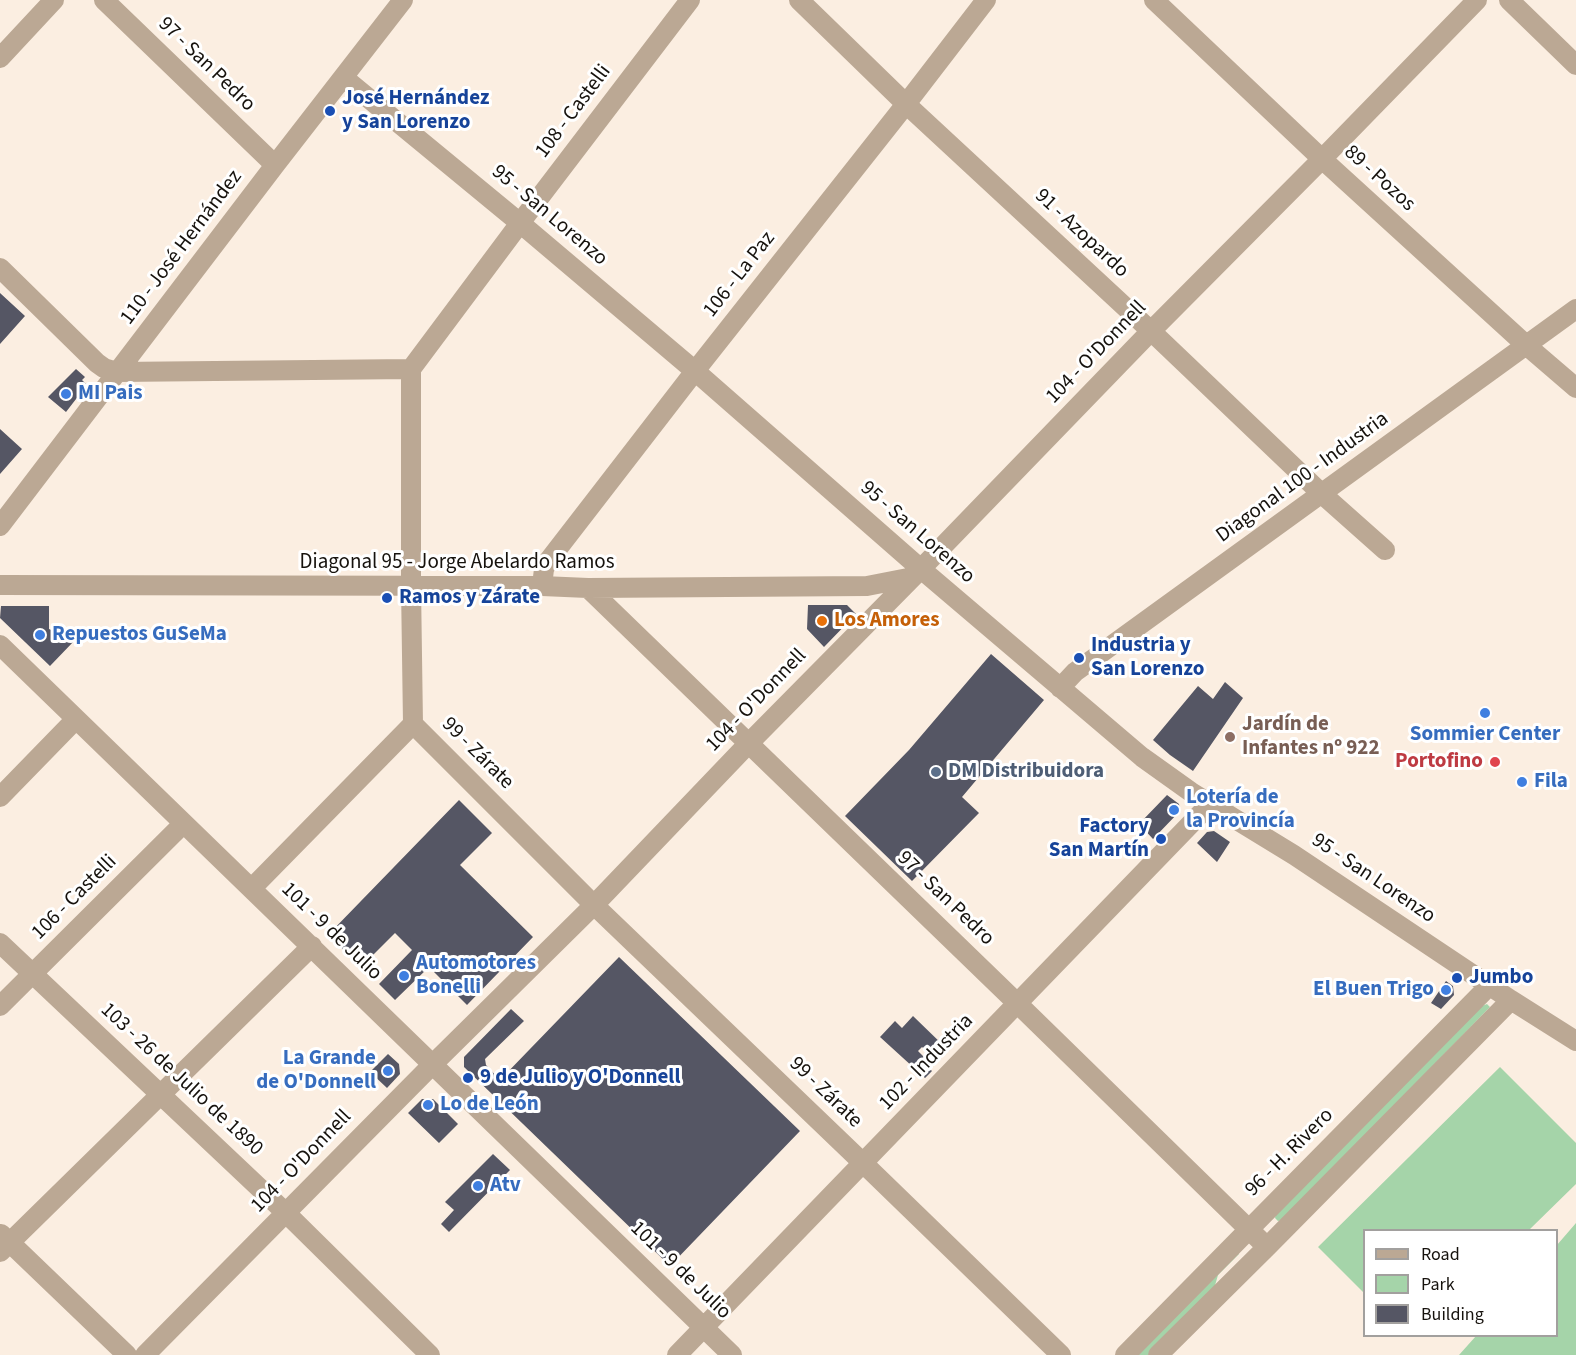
<!DOCTYPE html>
<meta charset="utf-8">
<style>
body{margin:0}
#map{position:relative;width:1576px;height:1355px;overflow:hidden;background:#fbeee1;font-family:"Source Sans 3",sans-serif}
canvas{display:block}
.legend{position:absolute;left:1363px;top:1229px;width:195px;height:108px;box-sizing:border-box;background:#fff;border:2px solid #a2a09e;margin:0;padding:8px 10px;list-style:none;font-size:18px;color:#16120d}
.legend li{display:flex;align-items:center;gap:12px;height:30px}
.legend b{width:30px;border:2px solid #a2a09e}
</style>
<div id="map">
<canvas width="1576" height="1355"></canvas>
<ul class="legend">
<li><b style="height:8px;background:#bba894"></b>Road</li>
<li><b style="height:16px;background:#a5d4a9"></b>Park</li>
<li><b style="height:16px;background:#555664"></b>Building</li>
</ul>
</div>
<script>
const g = document.querySelector('canvas').getContext('2d');
g.lineJoin = 'round';
function fill(path, color) {
  g.fillStyle = color;
  g.fill(path, 'evenodd');
}
function shape(rows) {
  const path = new Path2D();
  for (const r of rows) {
    path.moveTo(r[0], r[1]);
    for (let i = 2; i < r.length; i += 2) path.lineTo(r[i], r[i + 1]);
  }
  return path;
}
function stroke(path, color, width, dash) {
  g.strokeStyle = color;
  g.lineWidth = width;
  g.lineCap = dash ? 'butt' : 'round';
  g.setLineDash(dash || []);
  g.stroke(path);
}
function write(font, color, halo, rows, align = 'center') {
  g.font = font + ' "Source Sans 3",sans-serif';
  g.lineWidth = 6;
  g.setLineDash([]);
  g.textBaseline = 'middle';
  g.strokeStyle = halo;
  g.fillStyle = color;
  for (const [text, x, y, turn = 0] of rows) {
    g.save();
    g.translate(x, y);
    g.rotate((+turn || 0) * Math.PI / 180);
    g.textAlign = isNaN(turn) ? turn : align;
    if (halo) g.strokeText(text, 0, 0);
    g.fillText(text, 0, 0);
    g.restore();
  }
}
fill(shape([
 [1487,1004,1490,1007,1283,1220,1278,1221,1275,1218,1276,1213,1482,1006],
 [1500,1067,1576,1143,1576,1184,1529,1230,1364,1230,1364,1293,1318,1247],
 [1576,1223,1576,1355,1459,1355,1476,1336,1556,1336,1557,1245],
 [1237,1252,1239,1254,1218,1275,1214,1289,1148,1355,1135,1355]
]), '#a5d4a9');
fill(shape([
 [0,293,25,316,0,344],
 [76,369,85,377,82,380,86,384,81,389,83,390,66,412,48,397],
 [0,429,22,449,0,474],
 [808,605,847,605,856,614,824,647,807,629],
 [1,606,49,606,49,629,75,640,50,666,0,618],
 [991,654,1044,700,962,797,979,813,912,881,845,816,909,750],
 [1225,682,1243,698,1193,771,1170,755,1153,740,1198,686,1213,699],
 [1167,795,1179,804,1180,811,1153,839,1139,824],
 [459,800,492,833,460,865,533,937,467,1005,429,967,395,1000,379,984,412,950,395,933,361,967,328,935],
 [1214,831,1230,842,1217,862,1197,843,1207,832],
 [619,957,800,1131,670,1266,464,1067,464,1057,511,1009,524,1021,485,1059,486,1065,500,1080],
 [1446,981,1453,986,1454,995,1441,1009,1431,1003],
 [913,1016,946,1048,936,1059,922,1047,918,1051,932,1065,929,1068,932,1071,925,1078,880,1037,895,1021,902,1028],
 [388,1054,399,1064,400,1074,387,1088,370,1072],
 [422,1099,433,1099,458,1124,439,1143,408,1113],
 [493,1154,510,1170,449,1232,441,1224,454,1210,445,1202]
]), '#555664');
stroke(shape([
 [104,0,275,165],
 [799,0,906,104,1151,331,1322,494,1385,550],
 [1154,0,1322,159,1526,345,1576,388],
 [1509,0,1576,65],
 [0,58,54,0],
 [344,78,520,223,695,371,921,569,1142,757,1191,792,1294,855,1511,1000,1576,1041],
 [0,268,97,363,104,368,117,372,411,369],
 [411,369,411,586,413,724,594,905,863,1163,1061,1355],
 [411,369,520,223,690,0],
 [0,526,275,165,403,0],
 [0,585,542,586,588,588,867,586,913,577],
 [542,586,544,569,549,560,695,371,906,104,986,0],
 [588,588,1018,1004,1267,1247],
 [0,645,732,1355],
 [1060,688,1075,672,1576,309],
 [0,797,76,719],
 [252,888,413,724],
 [0,943,286,1213,430,1355],
 [0,1006,183,824],
 [1,1234,127,1355],
 [0,1252,312,946],
 [145,1355,433,1064,594,905,749,743,913,577,1151,331,1322,159,1477,0],
 [677,1355,1210,804],
 [1125,1355,1489,986],
 [1158,1355,1267,1247,1511,1000]
]), '#bba894', 20);
for (const [x, y, r, color] of [
 [330,111,6,"#1a4fb4"],
 [66,394,6,"#3f7fe0"],
 [387,598,6,"#1a4fb4"],
 [822,621,6,"#e8710a"],
 [40,635,6,"#3f7fe0"],
 [1079,658,6,"#1a4fb4"],
 [1485,713,6,"#3f7fe0"],
 [1230,737,6,"#8d6e63"],
 [1495,762,6,"#e0444e"],
 [936,772,6,"#5c6f8a"],
 [1522,782,6,"#3f7fe0"],
 [1174,810,6,"#3f7fe0"],
 [1161,839,6,"#1a4fb4"],
 [404,976,6,"#3f7fe0"],
 [1457,978,6,"#1a4fb4"],
 [1446,990,6,"#3f7fe0"],
 [388,1071,6,"#3f7fe0"],
 [468,1078,6,"#1a4fb4"],
 [428,1105,6,"#3f7fe0"],
 [478,1186,6,"#3f7fe0"]
]) {
  const dot = new Path2D();
  dot.arc(x, y, r, 0, 2 * Math.PI);
  g.fillStyle = color;
  g.fill(dot);
  stroke(dot, '#fff', 2);
}
write('21px', '#16120d', '#fff', [
 ["97 - San Pedro",206,65,44],
 ["108 - Castelli",574,112,-53],
 ["89 - Pozos",1379,179,42],
 ["95 - San Lorenzo",549,216,40],
 ["91 - Azopardo",1081,234,43],
 ["110 - José Hernández",182,248,-53],
 ["106 - La Paz",740,275,-52],
 ["104 - O'Donnell",1097,353,-46],
 ["Diagonal 100 - Industria",1303,478,-36],
 ["95 - San Lorenzo",917,533,41],
 ["Diagonal 95 - Jorge Abelardo Ramos",457,563],
 ["104 - O'Donnell",757,701,-46],
 ["99 - Zárate",477,754,45],
 ["95 - San Lorenzo",1373,879,34],
 ["106 - Castelli",75,898,-45],
 ["97 - San Pedro",945,899,44],
 ["101 - 9 de Julio",331,932,44],
 ["102 - Industria",927,1063,-46],
 ["103 - 26 de Julio de 1890",181,1080,43],
 ["99 - Zárate",825,1093,44],
 ["96 - H. Rivero",1290,1153,-45],
 ["104 - O'Donnell",302,1162,-46],
 ["101 - 9 de Julio",680,1271,44]
]);
write('bold 21px', '#164399', '#fff', [
 ["José Hernández",342,99],
 ["y San Lorenzo",342,123],
 ["Ramos y Zárate",399,598],
 ["Industria y",1091,646],
 ["San Lorenzo",1091,670],
 ["Factory",1149,827,"right"],
 ["San Martín",1149,851,"right"],
 ["Jumbo",1469,978],
 ["9 de Julio y O'Donnell",480,1078]
], 'left');
write('bold 21px', '#366cbe', '#fff', [
 ["MI Pais",78,394],
 ["Repuestos GuSeMa",52,635],
 ["Sommier Center",1485,735,"center"],
 ["Fila",1534,782],
 ["Lotería de",1186,798],
 ["la Provincía",1186,822],
 ["Automotores",416,964],
 ["Bonelli",416,988],
 ["El Buen Trigo",1434,990,"right"],
 ["La Grande",376,1059,"right"],
 ["de O'Donnell",376,1083,"right"],
 ["Lo de León",440,1105],
 ["Atv",490,1186]
], 'left');
write('bold 21px', '#c56008', '#fff', [
 ["Los Amores",834,621]
], 'left');
write('bold 21px', '#785e54', '#fff', [
 ["Jardín de",1242,725],
 ["Infantes nº 922",1242,749]
], 'left');
write('bold 21px', '#be3a42', '#fff', [
 ["Portofino",1483,762]
], 'right');
write('bold 21px', '#4e5e75', '#fff', [
 ["DM Distribuidora",948,772]
], 'left');
</script>
